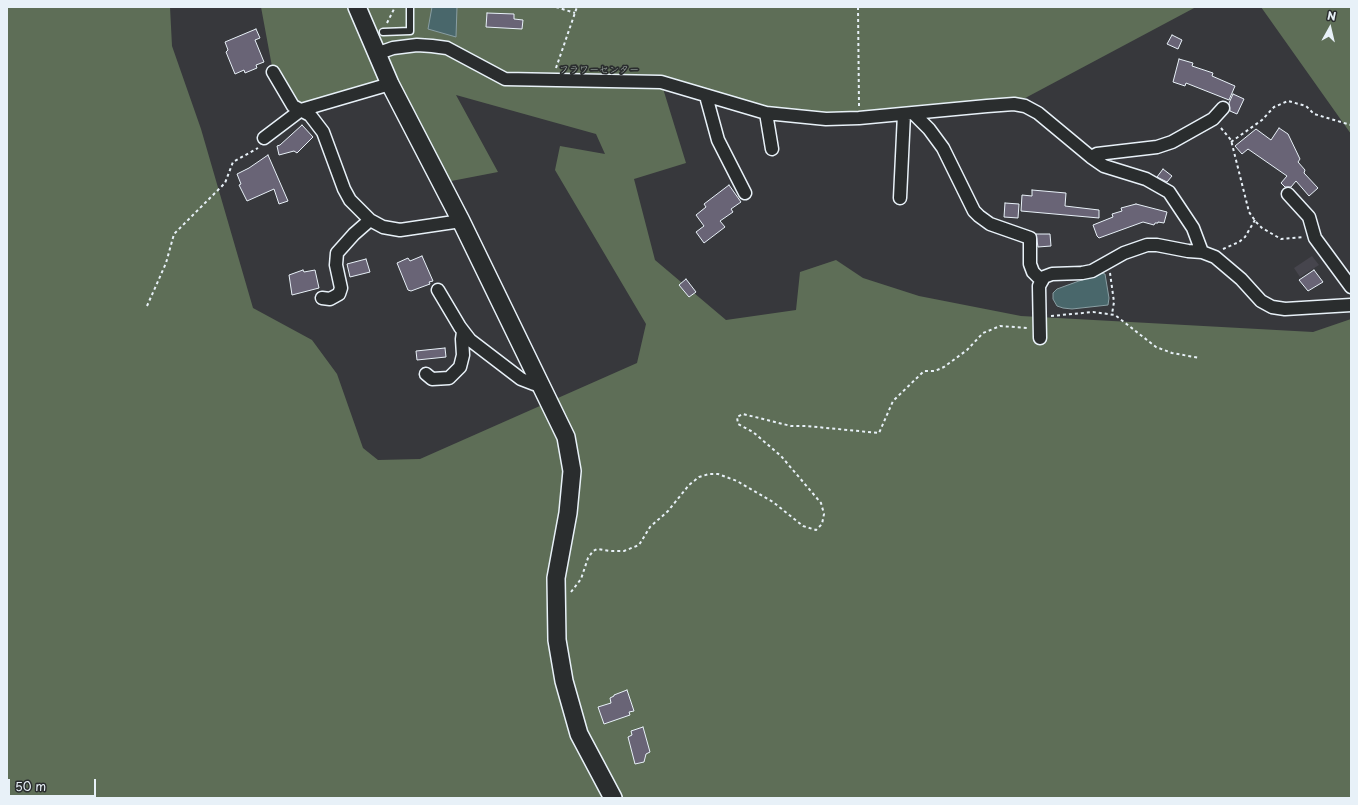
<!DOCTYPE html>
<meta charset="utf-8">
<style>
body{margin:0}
#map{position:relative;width:1358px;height:805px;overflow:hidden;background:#37383c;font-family:"Playpen Sans",sans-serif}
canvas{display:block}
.frame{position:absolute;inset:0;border:8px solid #e8f1f8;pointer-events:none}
.north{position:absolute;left:1310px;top:8px;width:40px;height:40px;-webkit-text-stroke:3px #2a2d2e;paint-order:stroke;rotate:8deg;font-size:11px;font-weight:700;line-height:16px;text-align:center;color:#e8f1f8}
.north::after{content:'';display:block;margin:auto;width:14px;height:18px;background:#e8f1f8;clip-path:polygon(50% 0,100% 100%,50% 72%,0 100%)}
.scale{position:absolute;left:8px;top:779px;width:88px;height:18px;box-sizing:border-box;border:2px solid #e8f1f8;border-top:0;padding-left:5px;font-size:12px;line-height:14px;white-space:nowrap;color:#e8f1f8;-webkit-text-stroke:3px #2a2d2e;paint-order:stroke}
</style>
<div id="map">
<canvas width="1358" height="805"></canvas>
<div class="frame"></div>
<div class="north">N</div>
<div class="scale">50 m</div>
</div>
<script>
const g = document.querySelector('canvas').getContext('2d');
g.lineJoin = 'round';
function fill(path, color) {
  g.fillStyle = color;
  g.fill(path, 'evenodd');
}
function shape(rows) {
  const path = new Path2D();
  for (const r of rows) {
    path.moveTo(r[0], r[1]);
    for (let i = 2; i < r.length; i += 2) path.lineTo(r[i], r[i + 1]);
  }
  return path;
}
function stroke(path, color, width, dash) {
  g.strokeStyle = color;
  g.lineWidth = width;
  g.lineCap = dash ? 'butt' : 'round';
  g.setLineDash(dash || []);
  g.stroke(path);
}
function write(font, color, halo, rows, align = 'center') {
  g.font = font + ' "Playpen Sans","Klee One",sans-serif';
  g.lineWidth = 3.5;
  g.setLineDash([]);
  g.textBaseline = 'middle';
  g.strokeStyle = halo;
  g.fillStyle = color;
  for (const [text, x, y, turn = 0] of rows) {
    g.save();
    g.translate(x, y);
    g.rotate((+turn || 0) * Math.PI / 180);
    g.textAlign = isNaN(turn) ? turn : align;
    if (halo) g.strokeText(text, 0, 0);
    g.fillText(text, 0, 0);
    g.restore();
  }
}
fill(shape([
 [1312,256,1319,265,1300,277,1294,268]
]), '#46454d');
fill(shape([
 [7,7,170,7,172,46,201,129,253,308,312,340,337,374,363,448,378,460,420,459,637,363,646,324,555,170,560,146,605,154,596,134,456,95,498,172,441,183,390,84,301,110,273,72,261,7,1196,7,1014,104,789,116,661,82,686,163,634,179,655,260,726,320,796,310,800,272,836,260,863,278,919,296,1021,316,1313,332,1351,319,1351,798,7,798],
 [1261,7,1351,7,1351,134]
]), '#5e6e57');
const water = shape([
 [432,7,457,7,456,37,428,29,432,7],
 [1101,273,1105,274,1109,298,1108,305,1072,309,1063,308,1057,306,1053,299,1053,293,1057,289,1101,273]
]);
fill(water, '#49676b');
stroke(water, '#899ea3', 1);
const building = shape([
 [487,13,514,14,514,19,523,20,522,29,486,27,487,13],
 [256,29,260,38,255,40,264,62,256,65,257,68,245,73,244,70,235,74,226,52,228,50,225,42,256,29],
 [1172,35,1182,40,1178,49,1167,44,1172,35],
 [1179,59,1193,63,1192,66,1213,73,1212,76,1235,86,1229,100,1186,83,1185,86,1173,82,1179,59],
 [1233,94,1244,99,1237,114,1230,111,1229,103,1233,94],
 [302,125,313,137,297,153,294,151,279,155,277,146,280,145,302,125],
 [1279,128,1288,134,1300,159,1298,162,1305,170,1304,173,1318,188,1309,196,1296,181,1291,187,1285,187,1281,183,1287,176,1248,149,1242,154,1235,146,1256,129,1271,140,1279,128],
 [268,155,288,201,279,204,274,189,247,201,239,185,241,184,237,174,249,168,268,155],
 [1163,169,1172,176,1167,182,1157,177,1163,169],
 [729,185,741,202,731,209,733,212,720,221,725,227,704,243,696,232,704,226,696,215,706,207,704,204,729,185],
 [1032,190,1066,193,1065,206,1099,210,1099,218,1021,211,1022,195,1032,196,1032,190],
 [1005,203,1019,204,1018,218,1004,217,1005,203],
 [1136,204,1167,212,1164,223,1158,222,1158,223,1155,223,1154,225,1143,222,1099,238,1097,236,1093,225,1113,217,1112,214,1122,211,1121,208,1136,204],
 [1036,234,1050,234,1051,246,1038,247,1036,234],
 [422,256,433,281,429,282,430,284,411,291,408,290,397,263,408,258,410,261,422,256],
 [366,259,370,272,350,277,347,264,366,259],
 [303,270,304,272,315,270,319,288,292,295,289,275,303,270],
 [1314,270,1323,282,1308,291,1299,280,1314,270],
 [686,279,696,292,689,297,679,285,686,279],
 [445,348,446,357,417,360,416,351,445,348],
 [627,690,634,711,629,712,630,715,604,724,598,707,611,703,610,698,614,696,614,695,627,690],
 [643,727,650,752,646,754,644,762,635,764,628,737,632,735,631,731,643,727]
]);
fill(building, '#696476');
stroke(building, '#e8f1f8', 1);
const lane = shape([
 [383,32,410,31,410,7]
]);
const street = shape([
 [376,54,393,48,417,45,432,46,447,48,505,79,661,82,766,113,826,119,859,118,987,106,1014,104,1025,106,1038,113,1091,157,1104,166,1146,179,1169,192,1193,228,1202,252],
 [273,72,293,106,310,115,323,132,344,189,350,200,370,220,383,227,400,230,461,221],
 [706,96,718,140,745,193],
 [766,113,772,149],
 [913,113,929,129,943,148,974,211,979,216,990,224,1030,238,1030,264,1033,272,1042,281],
 [264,138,301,110,390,84],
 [1091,157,1097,154,1157,147,1172,142,1213,119,1223,108],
 [1288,194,1309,217,1315,238,1351,287],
 [900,198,904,114],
 [438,290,460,327,470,340,521,379,534,384,540,384],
 [322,298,330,299,339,294,341,288,336,265,337,253,354,234,370,220],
 [1040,338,1039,286,1044,277,1052,274,1082,273,1092,271,1124,253,1147,245,1157,245,1188,251,1202,252,1215,257,1241,279,1261,301,1272,307,1285,309,1351,305],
 [426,374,432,379,449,378,460,367,463,355,462,339,463,332]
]);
const secondary = shape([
 [357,7,390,84,461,221,566,437,572,471,568,513,556,578,557,640,564,681,579,734,613,798]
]);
stroke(lane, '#e8f1f8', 9);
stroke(street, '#e8f1f8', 15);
stroke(secondary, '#e8f1f8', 20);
stroke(shape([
 [556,7,575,13],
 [858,7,859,106],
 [387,23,395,7],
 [556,68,577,7],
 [1221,128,1231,140,1249,212,1256,222,1262,228,1281,239,1304,237],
 [1231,142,1262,120,1274,107,1288,101,1306,106,1314,114,1351,125],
 [1223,249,1239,242,1245,237,1255,220],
 [1110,273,1114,302,1112,314],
 [147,306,166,263,174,234,225,183,233,162,258,148],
 [1051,316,1093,312,1115,315,1156,347,1172,353,1200,358],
 [571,592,581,579,588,558,593,551,597,549,610,551,624,551,639,545,650,527,668,511,689,485,699,477,709,474,718,474,737,481,773,502,803,526,816,530,822,524,824,514,821,503,781,456,753,432,738,424,737,417,743,414,791,426,806,426,879,433,893,401,924,371,935,371,944,367,967,350,983,333,993,329,1000,326,1028,328]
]), '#e8f1f8', 2, [3, 3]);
stroke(lane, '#2a2d2e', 6);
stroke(street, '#2a2d2e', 12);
stroke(secondary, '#2a2d2e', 17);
write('10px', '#aab6b0', '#2a2d2e', [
 ["フラワーセンター",599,70]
]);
</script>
